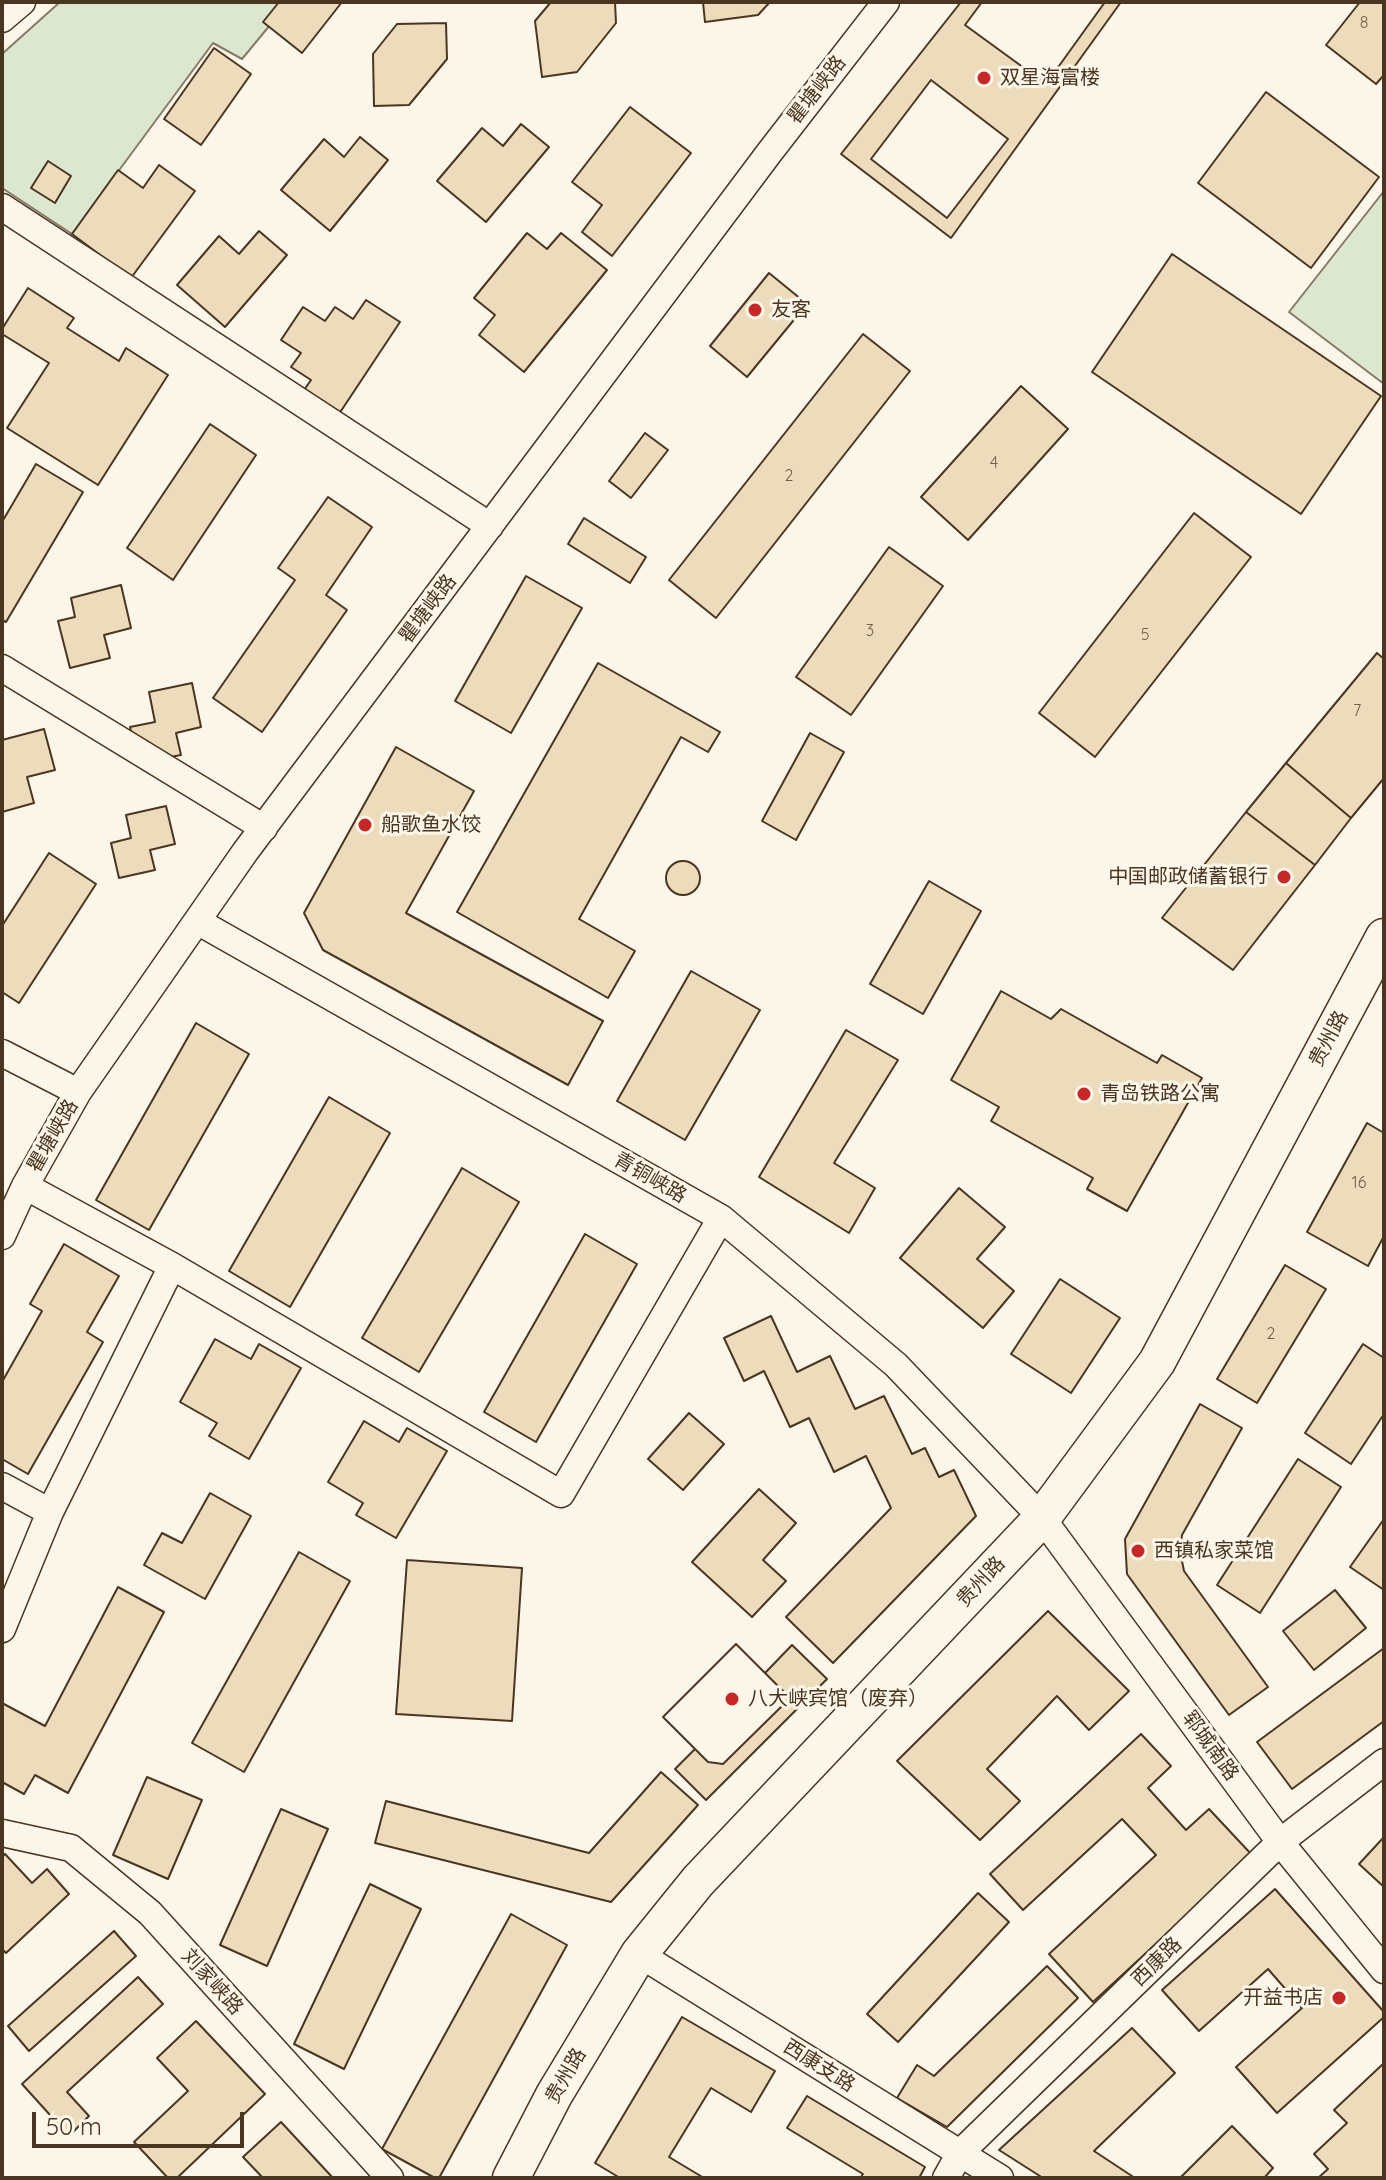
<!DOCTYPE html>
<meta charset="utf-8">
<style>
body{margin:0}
#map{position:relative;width:1386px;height:2180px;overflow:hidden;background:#fbf6e9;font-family:Quicksand,sans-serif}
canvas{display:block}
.frame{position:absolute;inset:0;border:4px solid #4a3520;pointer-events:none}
.scale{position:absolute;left:32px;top:2112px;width:212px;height:36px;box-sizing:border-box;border:4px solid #4a3520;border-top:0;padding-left:10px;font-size:24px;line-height:28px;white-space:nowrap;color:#4a3520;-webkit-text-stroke:6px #fbf6e9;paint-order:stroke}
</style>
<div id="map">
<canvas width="1386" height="2180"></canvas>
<div class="frame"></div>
<div class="scale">50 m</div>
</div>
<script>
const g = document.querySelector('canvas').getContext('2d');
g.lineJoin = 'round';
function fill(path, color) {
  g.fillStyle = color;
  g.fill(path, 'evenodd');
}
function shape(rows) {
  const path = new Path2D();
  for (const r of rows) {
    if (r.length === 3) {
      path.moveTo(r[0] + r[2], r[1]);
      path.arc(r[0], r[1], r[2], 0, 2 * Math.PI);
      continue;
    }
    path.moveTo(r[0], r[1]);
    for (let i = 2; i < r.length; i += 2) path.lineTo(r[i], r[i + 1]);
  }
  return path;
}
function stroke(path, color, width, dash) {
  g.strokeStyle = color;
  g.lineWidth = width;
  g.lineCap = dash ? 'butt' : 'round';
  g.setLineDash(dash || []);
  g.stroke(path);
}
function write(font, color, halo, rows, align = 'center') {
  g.font = font + ' Quicksand,"Noto Sans SC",sans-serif';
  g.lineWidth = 6;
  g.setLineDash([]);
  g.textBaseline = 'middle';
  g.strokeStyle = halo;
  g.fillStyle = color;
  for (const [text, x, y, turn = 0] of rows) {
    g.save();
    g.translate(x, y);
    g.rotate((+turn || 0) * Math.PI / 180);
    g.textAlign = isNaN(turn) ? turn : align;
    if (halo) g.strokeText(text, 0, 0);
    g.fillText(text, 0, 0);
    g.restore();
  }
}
const green = shape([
 [60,2,289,2,242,59,213,43,72,234,2,188,2,54,60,2],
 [1384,191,1384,384,1289,312,1384,191]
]);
fill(green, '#dce7d0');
stroke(green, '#887966', 2);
const building = shape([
 [279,2,342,2,302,53,263,22,279,2],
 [551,2,615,2,616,23,577,72,542,77,535,21,551,2],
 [703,2,770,2,758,15,705,22,703,2],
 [961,2,1121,2,951,238,841,154,961,2],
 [982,2,1105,2,1046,84,965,25,982,2],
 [1360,2,1384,2,1384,75,1376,84,1326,45,1360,2],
 [446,23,447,59,409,105,374,106,373,54,397,24,446,23],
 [214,48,251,74,201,145,164,119,214,48],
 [931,80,1008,139,947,218,871,159,931,80],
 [1266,92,1379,177,1311,268,1198,183,1266,92],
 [630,107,691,153,612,256,582,232,602,205,572,182,630,107],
 [521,124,549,147,486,222,437,181,482,128,503,146,521,124],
 [360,137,388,160,330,231,281,190,324,139,344,157,360,137],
 [48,161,71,176,55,203,31,188,48,161],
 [159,165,195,191,131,278,72,234,118,170,143,188,159,165],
 [259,231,287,255,225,327,177,285,219,236,239,254,259,231],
 [527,233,547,249,561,233,607,270,524,372,479,335,495,315,474,298,527,233],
 [1172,254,1381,396,1301,514,1092,372,1172,254],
 [769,273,807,304,747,377,710,346,769,273],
 [28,288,74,318,67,328,119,361,126,348,168,375,98,485,7,428,49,363,2,334,2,329,28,288],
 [366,300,400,322,335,420,300,396,311,380,291,367,301,353,281,340,303,307,325,321,335,307,353,319,366,300],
 [863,334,910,371,716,618,669,580,863,334],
 [1021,386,1068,429,968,540,921,497,1021,386],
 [210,424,256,455,173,580,127,548,210,424],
 [645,433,668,450,631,498,609,481,645,433],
 [36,464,83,492,6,622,2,620,2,522,36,464],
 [328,497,372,527,326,595,347,610,262,732,213,698,295,580,278,568,328,497],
 [1194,513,1251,557,1095,757,1039,713,1194,513],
 [584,518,646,557,630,583,568,544,584,518],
 [889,547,943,586,851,715,796,677,889,547],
 [526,576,582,608,511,733,455,701,526,576],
 [121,585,131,628,104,635,110,658,70,668,58,621,75,617,71,598,121,585],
 [1377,653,1384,659,1384,778,1351,818,1286,763,1377,653],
 [598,663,720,732,708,752,681,737,579,919,635,951,608,998,457,912,598,663],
 [192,683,201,727,176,733,181,755,138,763,130,727,155,722,149,692,192,683],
 [44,729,55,770,27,777,34,803,2,812,2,740,44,729],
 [810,733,844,752,796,840,762,821,810,733],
 [396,747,474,791,406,913,603,1021,568,1085,323,950,304,913,396,747],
 [1286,763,1351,818,1315,865,1246,812,1286,763],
 [166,806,175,844,150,850,155,870,119,878,111,843,131,838,126,815,166,806],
 [1246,812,1315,865,1233,970,1162,918,1246,812],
 [49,853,96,884,19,1003,2,992,2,926,49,853],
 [683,878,17],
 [929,881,981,911,923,1014,870,984,929,881],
 [691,971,760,1010,685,1140,617,1101,691,971],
 [1001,991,1051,1019,1061,1009,1157,1063,1162,1055,1202,1078,1127,1211,1087,1189,1093,1178,991,1121,999,1107,951,1080,1001,991],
 [196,1023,249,1054,149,1230,96,1200,196,1023],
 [846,1030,898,1060,834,1163,875,1188,849,1233,759,1177,846,1030],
 [329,1097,390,1133,290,1307,229,1271,329,1097],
 [1367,1123,1384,1133,1384,1236,1368,1266,1307,1232,1367,1123],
 [462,1168,519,1202,419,1372,362,1338,462,1168],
 [959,1188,1005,1227,977,1259,1014,1291,983,1328,900,1258,959,1188],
 [585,1234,637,1264,536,1442,484,1412,585,1234],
 [64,1244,119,1276,87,1332,103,1342,28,1474,2,1459,2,1382,42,1311,30,1304,64,1244],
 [1285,1265,1326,1289,1257,1403,1217,1379,1285,1265],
 [1060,1279,1120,1318,1071,1393,1011,1354,1060,1279],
 [771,1316,797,1372,830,1356,855,1409,884,1396,912,1454,925,1448,939,1477,954,1470,976,1516,833,1663,786,1617,891,1508,866,1456,834,1472,809,1418,790,1427,764,1371,744,1381,724,1338,771,1316],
 [215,1339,251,1359,259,1344,301,1368,249,1459,209,1436,217,1423,180,1402,215,1339],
 [1363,1344,1384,1358,1384,1414,1351,1464,1305,1433,1363,1344],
 [1200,1404,1242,1428,1182,1535,1180,1551,1184,1571,1268,1687,1229,1715,1127,1574,1125,1539,1200,1404],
 [689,1413,724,1444,683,1490,648,1459,689,1413],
 [364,1421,399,1442,407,1428,447,1451,396,1538,356,1515,363,1503,328,1482,364,1421],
 [1298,1459,1341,1487,1260,1613,1217,1585,1298,1459],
 [759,1489,796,1523,763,1560,786,1581,752,1617,692,1562,759,1489],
 [210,1493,251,1516,205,1599,144,1565,162,1533,182,1543,210,1493],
 [1384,1519,1384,1590,1350,1567,1384,1519],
 [299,1552,350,1581,244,1772,192,1743,299,1552],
 [407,1560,522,1568,512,1721,396,1714,407,1560],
 [118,1587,164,1612,68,1793,35,1775,24,1794,2,1782,2,1703,45,1726,118,1587],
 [1335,1590,1366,1628,1314,1670,1283,1631,1335,1590],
 [1048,1611,1129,1691,1089,1730,1057,1696,987,1769,1020,1801,980,1840,897,1761,1048,1611],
 [736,1644,765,1673,792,1645,827,1679,706,1800,675,1769,695,1749,663,1717,736,1644],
 [736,1644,783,1691,782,1706,723,1764,708,1762,663,1717,736,1644],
 [1384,1648,1384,1721,1292,1789,1257,1742,1384,1648],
 [1141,1734,1171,1766,1148,1788,1186,1830,1209,1809,1252,1855,1093,2002,1049,1954,1156,1855,1122,1819,1023,1910,990,1874,1141,1734],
 [661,1772,698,1805,611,1902,375,1843,386,1801,589,1853,661,1772],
 [147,1777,202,1800,168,1879,113,1855,147,1777],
 [281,1809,328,1829,267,1966,220,1945,281,1809],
 [1384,1837,1384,1887,1359,1864,1384,1837],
 [5,1854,32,1883,47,1869,69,1894,6,1953,2,1949,2,1857,5,1854],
 [370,1884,421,1909,344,2069,294,2044,370,1884],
 [1275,1889,1384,2012,1384,2017,1277,2113,1236,2067,1302,2008,1268,1969,1199,2031,1162,1990,1275,1889],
 [978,1893,1009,1922,898,2042,867,2014,978,1893],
 [511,1914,567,1945,439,2178,435,2178,382,2149,511,1914],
 [114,1931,136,1956,29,2051,8,2026,114,1931],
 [1047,1966,1078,1998,947,2127,897,2098,917,2065,934,2076,1047,1966],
 [138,1977,163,2004,67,2092,89,2116,69,2136,22,2084,138,1977],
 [682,2017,775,2071,751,2112,711,2088,669,2157,704,2178,620,2178,595,2163,682,2017],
 [196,2021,265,2094,177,2178,168,2178,134,2142,188,2091,157,2058,196,2021],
 [1132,2028,1175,2073,1094,2151,1135,2178,1043,2178,999,2150,1132,2028],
 [1384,2063,1384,2178,1318,2178,1328,2169,1314,2154,1347,2123,1334,2110,1384,2063],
 [807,2096,925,2167,919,2178,860,2178,863,2174,787,2128,807,2096],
 [281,2122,333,2178,263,2178,243,2157,281,2122],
 [1232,2126,1273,2168,1264,2178,1180,2178,1232,2126]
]);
fill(building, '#ecdcbc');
stroke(building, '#4a3520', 2);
const minor = shape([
 [2,19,22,2],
 [2,207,490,526],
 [2,668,264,828],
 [197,921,721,1218,896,1365,1042,1518,1280,1842,1384,1970],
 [2,1053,78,1092],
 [25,1186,172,1266,561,1494,721,1218],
 [2,1236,25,1186,78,1092,245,852,769,153,886,2],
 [2,1486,50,1512],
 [2,1629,50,1512,172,1266],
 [2,1833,71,1848,150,1913,390,2178],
 [639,1954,1000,2178],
 [946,2178,960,2153,1280,1842,1384,1762]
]);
const secondary = shape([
 [511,2178,554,2095,639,1954,698,1881,1042,1518,1157,1362,1384,937]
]);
stroke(minor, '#4a3520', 29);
stroke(secondary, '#4a3520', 39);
stroke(minor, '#fbf6e9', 26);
stroke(secondary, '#fbf6e9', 36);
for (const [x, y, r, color] of [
 [984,78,8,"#c62828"],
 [755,310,8,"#c62828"],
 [365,825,8,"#c62828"],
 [1284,877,8,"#c62828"],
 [1084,1094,8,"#c62828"],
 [1138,1551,8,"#c62828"],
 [732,1699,8,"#c62828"],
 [1339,1998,8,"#c62828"]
]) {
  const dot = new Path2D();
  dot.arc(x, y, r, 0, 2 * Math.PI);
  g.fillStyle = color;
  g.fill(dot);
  stroke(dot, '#fbf6e9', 3);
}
write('16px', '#725f47', null, [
 ["8",1364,23],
 ["4",994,463],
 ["2",789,476],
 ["3",870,631],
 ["5",1145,635],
 ["7",1357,711],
 ["16",1359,1183],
 ["2",1271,1334]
]);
write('20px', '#4a3520', '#fbf6e9', [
 ["双星海富楼",1000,78],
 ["友客",771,310],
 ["船歌鱼水饺",381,825],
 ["中国邮政储蓄银行",1268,877,"right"],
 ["青岛铁路公寓",1100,1094],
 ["西镇私家菜馆",1154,1551],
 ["八大峡宾馆（废弃）",748,1699],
 ["开益书店",1323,1998,"right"]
], 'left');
write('20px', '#4a3520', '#fbf6e9', [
 ["瞿塘峡路",817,90,-52],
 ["瞿塘峡路",428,609,-53],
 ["贵州路",1329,1039,-62],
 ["瞿塘峡路",53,1136,-60],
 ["青铜峡路",650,1178,30],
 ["贵州路",981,1582,-47],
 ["郓城南路",1210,1746,54],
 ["西康路",1157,1962,-44],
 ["刘家峡路",212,1982,48],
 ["西康支路",819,2066,32],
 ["贵州路",566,2076,-60]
]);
</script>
